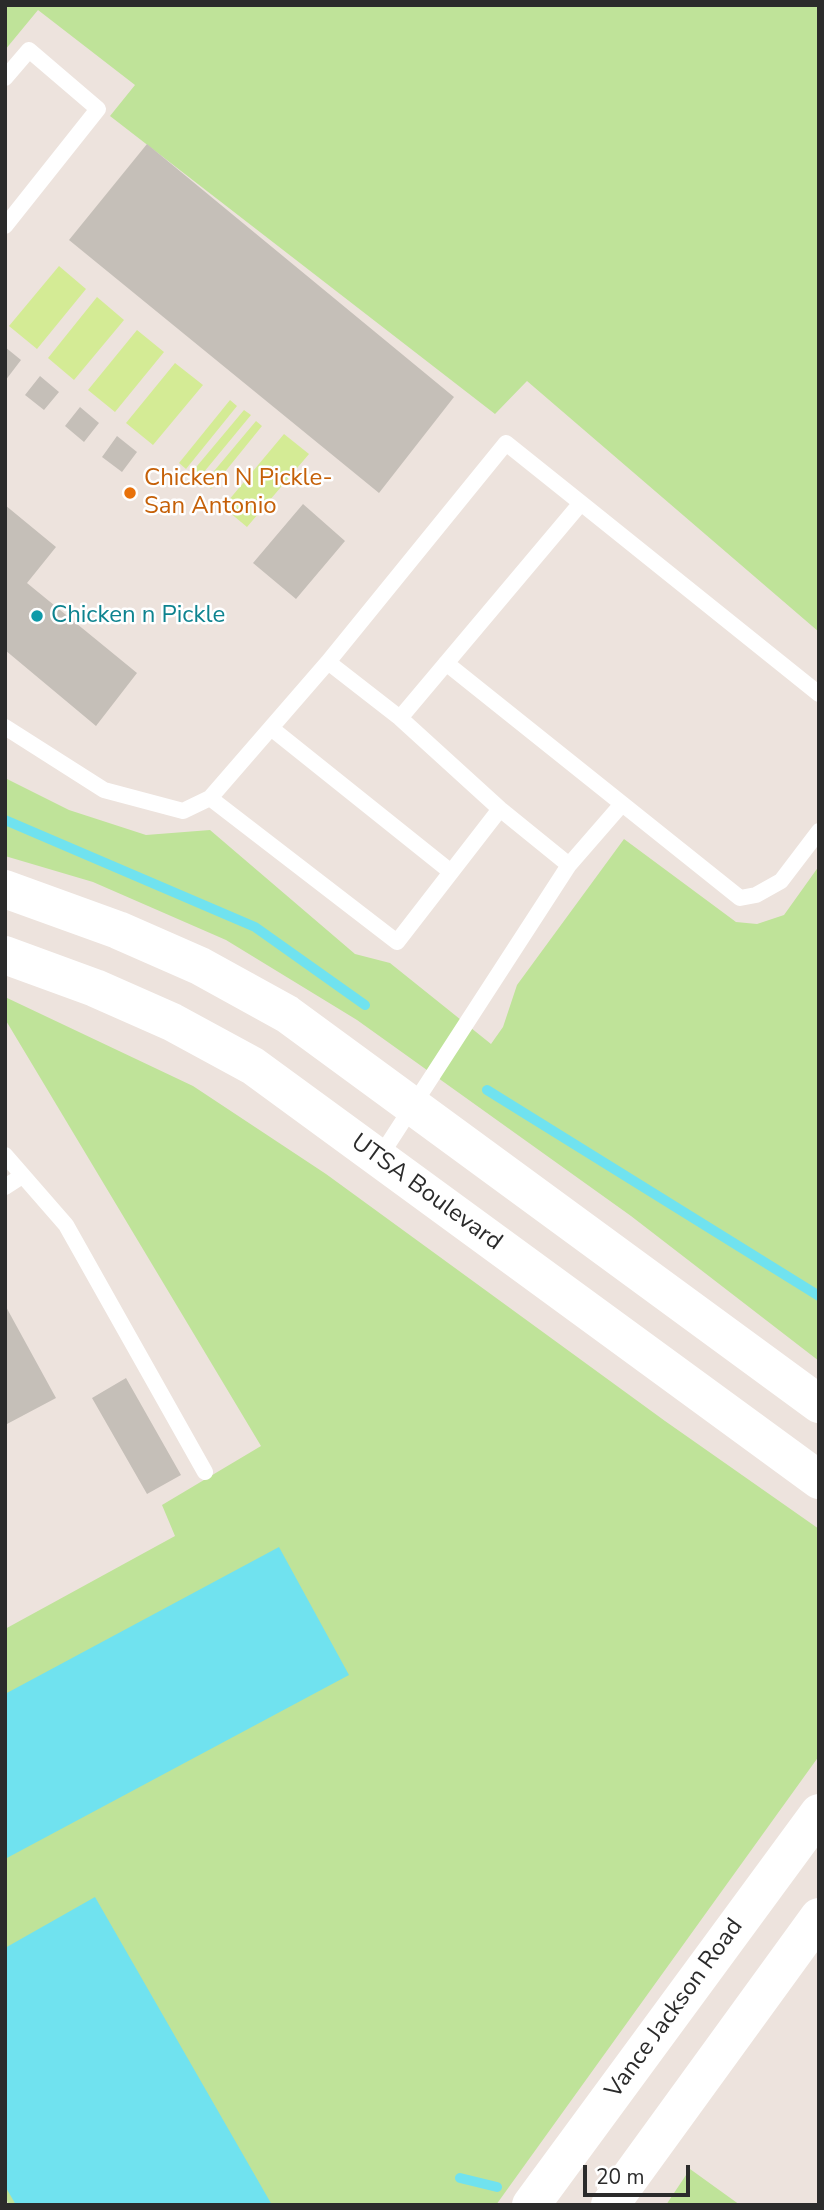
<!DOCTYPE html>
<style>
body{margin:0}
#map{position:relative;width:824px;height:2210px;overflow:hidden;background:#ede3dd;font-family:"Nunito Sans",sans-serif}
canvas{display:block}
.frame{position:absolute;inset:0;border:7px solid #2b2b2b;pointer-events:none}
.scale{position:absolute;left:583px;top:2165px;width:107px;height:32px;box-sizing:border-box;border:4px solid #2b2b2b;border-top:0;padding-left:9px;font-size:21px;line-height:24px;white-space:nowrap;color:#2b2b2b;-webkit-text-stroke:5px #fff;paint-order:stroke}
</style>
<div id="map">
<canvas width="824" height="2210"></canvas>
<div class="frame"></div>
<div class="scale">20 m</div>
</div>
<script>
const g = document.querySelector('canvas').getContext('2d');
g.lineJoin = 'round';
function fill(path, color) {
  g.fillStyle = color;
  g.fill(path, 'evenodd');
}
function shape(rows) {
  const path = new Path2D();
  for (const r of rows) {
    path.moveTo(r[0], r[1]);
    for (let i = 2; i < r.length; i += 2) path.lineTo(r[i], r[i + 1]);
  }
  return path;
}
function stroke(path, color, width, dash) {
  g.strokeStyle = color;
  g.lineWidth = width;
  g.lineCap = dash ? 'butt' : 'round';
  g.setLineDash(dash || []);
  g.stroke(path);
}
function write(font, color, halo, rows, align = 'center') {
  g.font = font + ' "Nunito Sans",sans-serif';
  g.lineWidth = 5;
  g.setLineDash([]);
  g.textBaseline = 'middle';
  g.strokeStyle = halo;
  g.fillStyle = color;
  for (const [text, x, y, turn = 0] of rows) {
    g.save();
    g.translate(x, y);
    g.rotate((+turn || 0) * Math.PI / 180);
    g.textAlign = isNaN(turn) ? turn : align;
    if (halo) g.strokeText(text, 0, 0);
    g.fillText(text, 0, 0);
    g.restore();
  }
}
fill(shape([
 [5,5,819,5,819,632,527,381,495,414,110,116,135,85,38,10,5,50],
 [5,778,69,810,146,835,210,830,355,954,390,963,491,1044,503,1027,517,985,624,839,736,922,757,924,784,915,819,866,819,1361,631,1216,357,1020,226,940,93,882,5,856],
 [5,997,193,1086,326,1174,665,1421,819,1529,819,1756,496,2205,9,2205,5,2197,5,1629,175,1536,162,1505,261,1446,5,1019],
 [690,2169,740,2205,666,2205]
]), '#bfe399');
fill(shape([
 [59,266,86,289,37,349,9,326],
 [97,297,124,320,74,380,48,358],
 [137,330,164,352,115,412,88,390],
 [175,363,203,385,153,445,126,423],
 [230,400,237,406,186,469,179,463],
 [244,410,251,415,199,478,192,472],
 [256,421,262,426,211,489,204,483],
 [284,434,309,454,247,527,223,507]
]), '#d4eb95');
fill(shape([
 [279,1547,349,1675,5,1859,5,1694],
 [95,1897,272,2205,16,2205,5,2186,5,1948]
]), '#70e2ef');
stroke(shape([
 [5,820,255,927,365,1005],
 [487,1090,819,1296],
 [460,2178,497,2187]
]), '#70e2ef', 10);
fill(shape([
 [147,144,454,397,379,493,69,240],
 [5,347,21,360,5,381],
 [40,376,59,392,44,410,25,395],
 [80,407,99,423,84,442,65,426],
 [117,436,137,452,122,472,102,457],
 [303,504,345,541,296,599,253,563],
 [5,505,56,547,27,583,137,673,96,726,5,650],
 [5,1305,56,1398,7,1424,5,1421],
 [126,1378,181,1475,147,1494,92,1398]
]), '#c5bfb8');
stroke(shape([
 [5,78,29,50,98,109,5,226],
 [581,503,819,694],
 [328,662,506,443,581,503,400,718],
 [446,663,740,898,756,895,781,881,819,831],
 [5,727,104,790,183,811,210,798,328,662,400,718,500,809,569,865,379,1158],
 [271,728,451,872],
 [210,798,397,942,500,809],
 [569,865,622,804],
 [5,1155,66,1225,205,1472],
 [5,1187,22,1176]
]), '#fff', 16);
stroke(shape([
 [5,889,118,930,200,966,287,1014,819,1404],
 [5,955,95,988,172,1022,253,1066,819,1480],
 [531,2205,819,1813],
 [610,2205,819,1917]
]), '#fff', 38);
for (const [x, y, r, color] of [
 [130,493,7,"#e8710a"],
 [37,616,7,"#0f9aa8"]
]) {
  const dot = new Path2D();
  dot.arc(x, y, r, 0, 2 * Math.PI);
  g.fillStyle = color;
  g.fill(dot);
  stroke(dot, '#fff', 2.5);
}
write('24px', '#c56008', '#fff', [
 ["Chicken N Pickle-",144,479],
 ["San Antonio",144,507]
], 'left');
write('24px', '#0d838f', '#fff', [
 ["Chicken n Pickle",51,616]
], 'left');
write('24px', '#2b2b2b', '#fff', [
 ["UTSA Boulevard",426,1193,36],
 ["Vance Jackson Road",675,2009,-54]
]);
</script>
